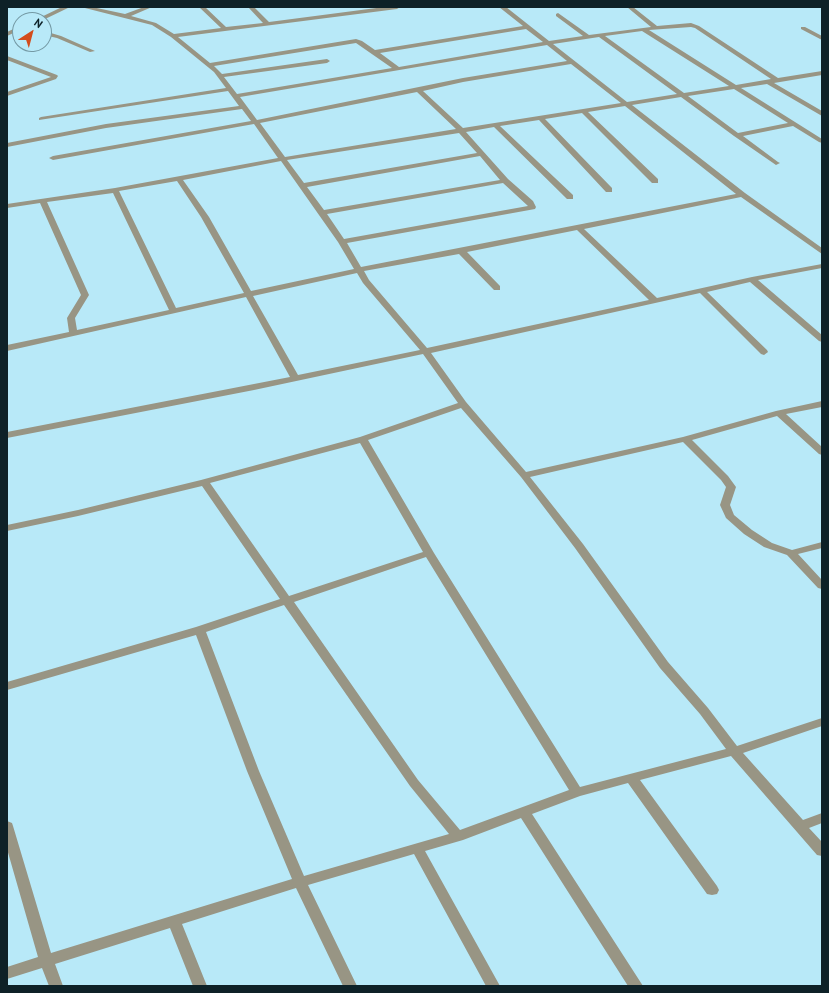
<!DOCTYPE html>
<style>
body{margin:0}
#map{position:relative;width:829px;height:993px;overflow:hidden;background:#b8e9f8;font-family:"PT Sans",sans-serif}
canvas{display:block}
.frame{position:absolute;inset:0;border:8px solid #0e2127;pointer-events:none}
.north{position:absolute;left:12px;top:12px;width:40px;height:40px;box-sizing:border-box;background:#b8e9f8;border:1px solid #7499a4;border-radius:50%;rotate:36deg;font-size:11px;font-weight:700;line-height:16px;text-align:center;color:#0e2127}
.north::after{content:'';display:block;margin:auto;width:14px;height:18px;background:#d34c1c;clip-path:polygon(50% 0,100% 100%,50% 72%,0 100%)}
</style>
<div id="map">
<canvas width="829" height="993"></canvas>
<div class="frame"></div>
<div class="north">N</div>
</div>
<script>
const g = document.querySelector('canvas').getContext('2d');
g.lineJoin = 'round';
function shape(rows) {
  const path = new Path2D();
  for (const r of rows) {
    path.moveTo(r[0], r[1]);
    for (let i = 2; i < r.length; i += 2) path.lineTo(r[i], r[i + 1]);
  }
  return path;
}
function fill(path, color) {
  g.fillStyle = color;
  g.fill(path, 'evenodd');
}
fill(shape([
 [62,7,70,7,43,20,35,20,62,7],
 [81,7,92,7,125,14,144,7,152,7,131,16,156,23,174,34,221,28,199,7,205,7,226,27,263,23,248,7,254,7,269,22,384,7,400,7,397,9,178,37,210,63,356,39,362,41,375,50,523,26,499,7,506,7,549,41,583,36,556,16,556,14,558,13,589,35,651,27,627,7,633,7,657,26,691,23,699,26,778,78,822,71,822,75,774,83,822,111,822,116,767,84,741,88,822,139,822,143,819,142,793,126,743,136,778,162,780,163,776,165,734,136,681,97,632,105,745,193,822,248,822,254,741,197,584,229,657,298,752,277,822,264,822,268,758,280,822,335,822,342,819,341,750,282,707,292,767,350,768,352,764,355,761,354,700,293,431,353,466,402,526,472,683,437,776,411,822,401,822,407,786,414,822,447,822,455,819,454,777,416,692,440,728,476,736,487,730,505,734,515,752,530,772,543,792,550,822,542,822,548,798,554,822,580,822,589,818,588,787,555,764,547,744,534,726,518,720,505,726,487,721,480,683,442,530,477,583,544,668,662,708,708,737,746,822,718,822,726,743,753,803,820,822,813,822,823,809,828,822,842,822,856,817,855,731,756,640,780,717,886,719,890,717,894,712,895,707,894,628,783,580,796,532,814,643,986,628,986,521,818,463,840,425,851,500,986,486,986,414,854,308,885,357,986,343,986,296,888,182,924,207,986,193,986,170,928,55,964,63,986,49,986,42,968,7,979,7,967,38,957,7,849,7,821,12,823,13,826,51,953,292,879,247,771,196,635,7,690,7,682,196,627,280,599,202,486,78,516,7,531,7,525,78,510,201,480,360,437,458,403,423,354,254,390,7,438,7,432,290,377,246,297,7,351,7,345,69,332,67,318,81,295,40,203,7,208,7,204,115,188,278,158,254,124,53,160,49,158,53,156,251,121,242,109,106,128,7,147,7,143,106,124,239,106,228,91,39,120,39,118,41,117,226,88,214,72,171,37,152,25,81,7],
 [691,27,695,28,771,79,736,85,649,30,691,27],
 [526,29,543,42,399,67,380,53,526,29],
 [642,31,729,86,684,93,605,36,642,31],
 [599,37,677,94,627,102,553,44,599,37],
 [356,43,392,68,237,94,224,77,327,63,330,61,327,59,222,74,214,66,356,43],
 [547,45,567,61,463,78,257,120,240,97,547,45],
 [571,64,621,103,463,128,423,91,463,82,571,64],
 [734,89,788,123,738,133,688,96,734,89],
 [417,92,456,129,285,157,260,123,417,92],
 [625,106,736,194,361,267,347,243,535,209,536,207,533,201,508,179,466,132,494,127,567,199,573,199,573,195,500,126,539,120,606,192,612,192,612,188,545,119,582,113,652,183,658,183,658,179,588,112,625,106],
 [459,133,477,153,304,183,287,160,459,133],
 [480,156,500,180,324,210,307,187,480,156],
 [281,161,338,242,354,269,251,291,209,217,183,180,281,161],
 [177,181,201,217,244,293,176,308,119,191,177,181],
 [503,183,528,206,344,239,327,214,503,183],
 [113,193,169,310,77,330,75,318,89,295,47,202,113,193],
 [577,230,649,300,427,348,369,280,364,271,459,254,494,290,500,290,500,286,467,252,577,230],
 [357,273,363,283,420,350,298,375,253,296,357,273],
 [461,408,521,477,575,548,660,668,700,714,726,749,580,787,434,553,368,440,461,408],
 [360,443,423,552,289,596,210,483,360,443],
 [426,557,569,790,460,830,418,780,294,602,426,557],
 [284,605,410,786,449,834,304,876,259,771,206,632,284,605],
 [20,26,20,30,7,36,7,32,20,26],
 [801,27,805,27,822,36,822,40,801,29,801,27],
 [44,31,61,36,95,51,90,52,57,38,44,35,44,31],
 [7,56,57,75,58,76,56,79,7,96,7,92,51,77,7,60,7,56]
]), '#989584');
</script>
